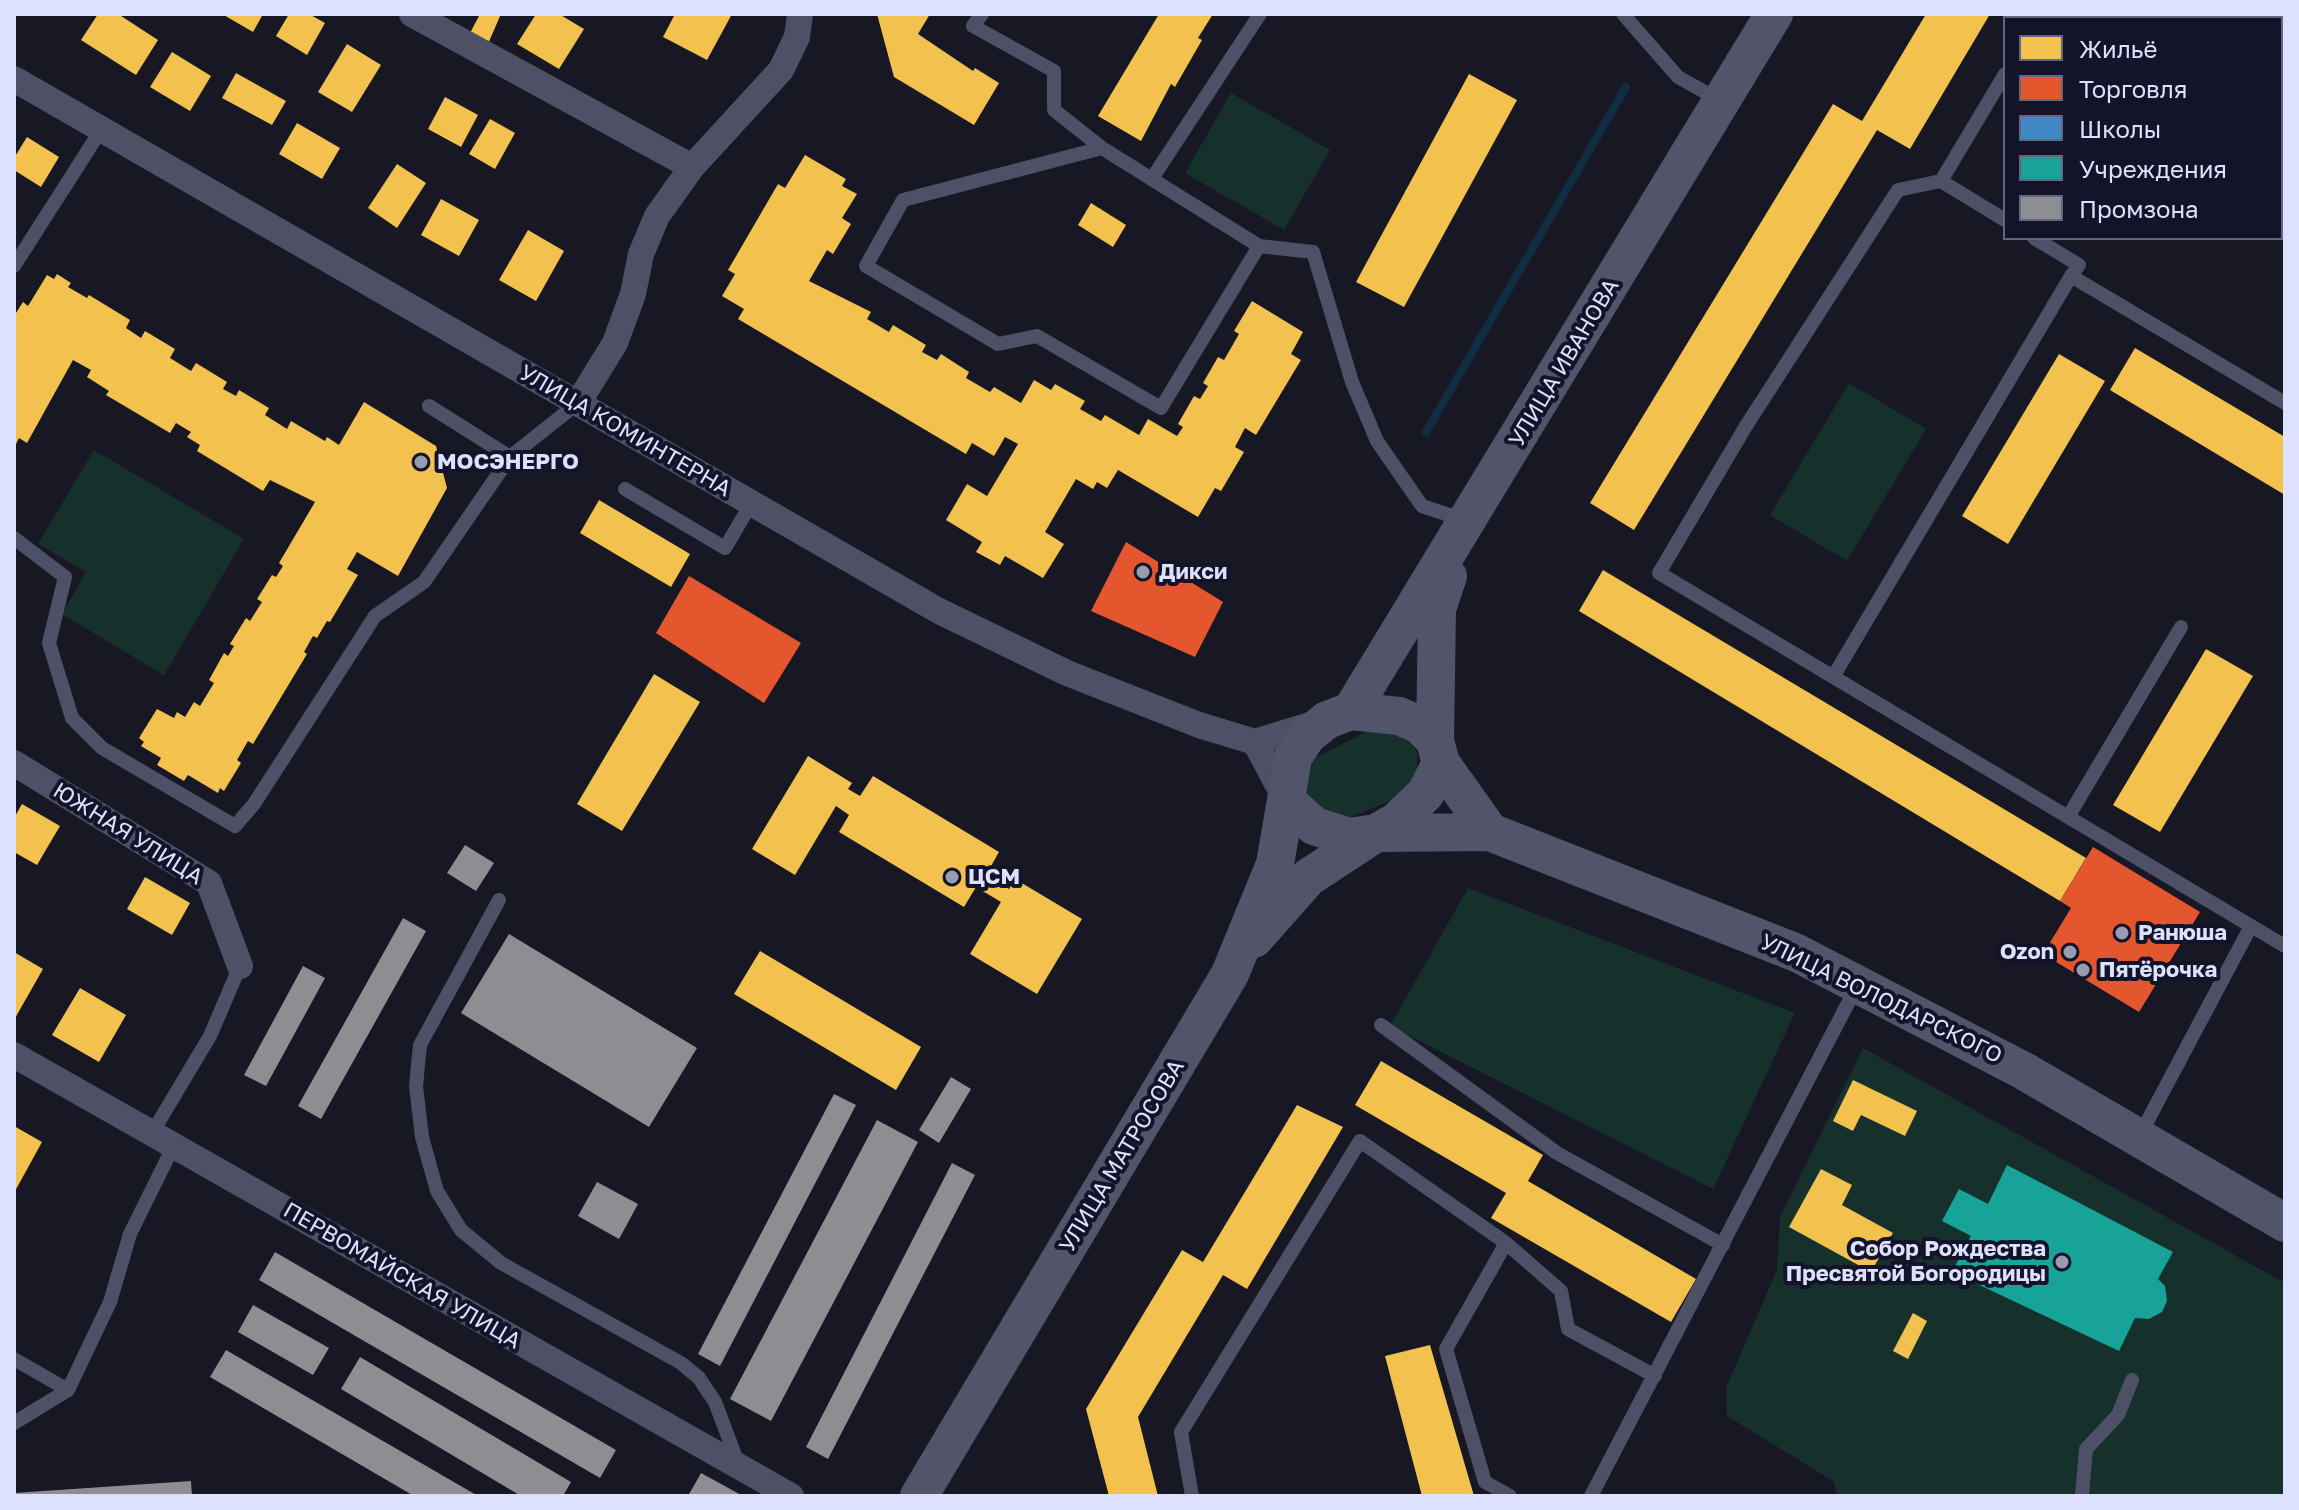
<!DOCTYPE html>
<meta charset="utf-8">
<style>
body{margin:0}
#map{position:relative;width:2299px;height:1510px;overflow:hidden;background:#181825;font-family:"Golos Text",sans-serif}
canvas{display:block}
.frame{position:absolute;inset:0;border:16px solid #dee1fd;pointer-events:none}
.legend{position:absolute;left:2003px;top:16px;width:280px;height:224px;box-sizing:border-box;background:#13132a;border:2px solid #64657e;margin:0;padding:10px 14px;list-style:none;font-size:24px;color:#dee1fd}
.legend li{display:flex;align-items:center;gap:16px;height:40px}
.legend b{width:40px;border:2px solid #64657e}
</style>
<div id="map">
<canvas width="2299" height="1510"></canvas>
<div class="frame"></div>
<ul class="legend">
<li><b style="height:22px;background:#f2c14e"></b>Жильё</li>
<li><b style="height:22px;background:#e4572e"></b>Торговля</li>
<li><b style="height:22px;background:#3f88c5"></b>Школы</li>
<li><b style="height:22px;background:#17a398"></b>Учреждения</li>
<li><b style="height:22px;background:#8d8d92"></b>Промзона</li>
</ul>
</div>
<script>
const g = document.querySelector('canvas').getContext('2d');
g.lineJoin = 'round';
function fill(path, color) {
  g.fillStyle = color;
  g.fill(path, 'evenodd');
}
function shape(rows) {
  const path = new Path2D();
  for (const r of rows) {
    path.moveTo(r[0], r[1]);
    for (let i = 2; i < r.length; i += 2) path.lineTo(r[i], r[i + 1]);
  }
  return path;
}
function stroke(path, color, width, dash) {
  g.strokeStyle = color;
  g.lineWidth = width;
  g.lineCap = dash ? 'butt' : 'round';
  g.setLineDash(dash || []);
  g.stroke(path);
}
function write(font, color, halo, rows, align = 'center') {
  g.font = font + ' "Golos Text",sans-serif';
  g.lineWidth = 8;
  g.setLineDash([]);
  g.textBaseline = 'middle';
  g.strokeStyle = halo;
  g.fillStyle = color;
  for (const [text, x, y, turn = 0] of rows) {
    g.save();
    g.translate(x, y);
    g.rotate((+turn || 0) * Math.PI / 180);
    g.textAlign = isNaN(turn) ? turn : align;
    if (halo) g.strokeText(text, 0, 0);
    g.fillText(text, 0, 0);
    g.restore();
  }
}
fill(shape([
 [1231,93,1330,150,1284,230,1185,173],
 [1849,383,1926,429,1847,561,1770,515],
 [94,450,244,539,164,675,62,614,86,572,38,544],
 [1374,728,1391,729,1411,742,1417,753,1417,776,1398,798,1345,819,1332,817,1310,800,1306,789,1307,770,1313,759],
 [1468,888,1795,1013,1713,1189,1390,1026],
 [1863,1048,2285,1283,2285,1496,1838,1496,1833,1481,1727,1416,1726,1388,1777,1270,1780,1217]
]), '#16302c');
fill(shape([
 [98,14,118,14,158,40,136,75,81,40],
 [222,14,263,14,253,32],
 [289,14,309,14,325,23,307,55,276,36],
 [480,14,501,14,487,46,468,37],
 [536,14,559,14,584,29,559,69,517,44],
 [675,14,732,14,707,60,663,37],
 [877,14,930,14,918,34,973,71,975,68,999,83,974,125,894,77],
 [1159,14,1213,14,1198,38,1202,40,1175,87,1171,84,1141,141,1098,116],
 [1926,14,1990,14,1910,149,1877,130,1634,530,1590,503,1833,104,1862,121],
 [347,44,381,65,352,112,318,92],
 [172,52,211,76,190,111,150,87],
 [236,73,286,101,272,125,222,98],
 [1469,74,1517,100,1404,307,1356,282],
 [445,97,478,115,461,147,428,129],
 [490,119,515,133,495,169,469,154],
 [297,123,340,148,322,179,279,154],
 [27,137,59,157,41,187,14,170,14,158],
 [805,155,846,179,842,186,857,194,842,218,851,224,833,254,827,250,809,281,871,312,867,319,889,332,893,325,926,345,922,352,937,360,941,354,969,372,966,378,990,392,994,387,1021,403,1034,380,1051,390,1055,384,1085,401,1080,409,1101,421,1105,415,1139,435,1148,419,1177,436,1183,427,1178,424,1194,396,1200,399,1208,386,1203,383,1218,357,1224,360,1239,334,1234,331,1252,301,1303,332,1291,354,1301,360,1256,435,1245,428,1235,447,1244,452,1221,491,1215,488,1198,517,1118,470,1107,488,1097,482,1093,489,1076,479,1045,532,1064,544,1043,578,1005,556,1000,565,976,552,982,542,946,520,967,484,987,496,1018,444,1005,437,994,456,972,443,966,454,738,319,744,309,722,296,735,274,728,270,778,184,785,188],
 [397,164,426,183,397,228,368,208],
 [441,199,479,220,459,256,421,235],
 [1091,203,1126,225,1113,247,1078,225],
 [528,230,564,251,536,301,499,280],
 [57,274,71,283,68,287,87,298,89,295,130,320,126,328,141,338,145,331,175,349,170,358,191,371,196,363,227,382,223,389,236,396,239,390,269,408,265,415,287,429,291,421,325,441,327,437,339,445,364,402,436,446,447,488,398,576,357,552,347,569,358,575,330,622,327,621,317,638,313,636,304,652,307,654,253,744,248,741,237,760,241,763,224,791,220,788,218,793,188,775,184,781,157,765,161,758,141,746,144,742,139,738,157,709,174,718,177,712,185,717,194,702,200,706,214,683,209,680,224,653,228,656,234,646,230,644,246,618,250,621,262,602,257,599,272,575,276,577,283,566,279,563,315,502,270,480,263,491,197,451,200,445,187,437,191,432,176,423,170,433,106,395,109,391,87,377,91,370,73,360,27,443,19,438,14,448,14,316,23,302,28,306,47,275,54,279],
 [2135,348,2285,437,2285,495,2110,390],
 [2059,354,2105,381,2008,544,1962,516],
 [599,500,690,554,671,587,580,533],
 [1603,570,2086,858,2060,901,1579,611],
 [2206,649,2253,676,2160,832,2113,805],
 [654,674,700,702,622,831,577,804],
 [808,756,852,783,848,789,860,796,873,776,999,852,986,875,1009,889,1015,879,1082,919,1037,994,970,954,1001,902,976,887,964,907,839,832,849,815,836,806,795,875,752,849],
 [22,804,60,826,37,865,14,852,14,818],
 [145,877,190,903,172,935,127,909],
 [760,951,921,1047,896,1090,734,994],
 [14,952,43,969,14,1020],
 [80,988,126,1015,99,1062,52,1035],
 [1381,1061,1543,1155,1528,1181,1696,1279,1671,1322,1491,1218,1506,1193,1355,1105],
 [1853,1080,1917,1111,1905,1136,1861,1115,1853,1131,1833,1121],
 [1297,1105,1343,1127,1247,1289,1223,1275,1138,1417,1158,1496,1109,1496,1086,1409,1182,1250,1203,1262],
 [14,1126,42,1142,14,1193],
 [1821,1169,1852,1185,1842,1205,1893,1233,1871,1272,1789,1227],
 [1913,1313,1927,1321,1908,1359,1893,1351],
 [1430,1345,1474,1496,1422,1496,1385,1356]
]), '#f2c14e');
fill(shape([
 [1126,542,1223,602,1195,657,1091,611],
 [689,576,801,643,764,703,656,633],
 [2093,847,2200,912,2139,1012,2043,954,2071,908,2060,901]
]), '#e4572e');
fill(shape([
 [2281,38,2285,40,2285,120,2281,127],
 [2281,156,2285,158,2285,193,2281,200]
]), '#3f88c5');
fill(shape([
 [2007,1165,2173,1252,2158,1279,2165,1286,2167,1301,2162,1312,2149,1319,2135,1318,2119,1351,1952,1272,1971,1236,1942,1221,1959,1189,1988,1204]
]), '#17a398');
fill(shape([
 [465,845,494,863,476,891,447,873],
 [403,918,426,931,321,1119,298,1106],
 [509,934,697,1048,649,1127,461,1013],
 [303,966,325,978,266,1086,244,1075],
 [951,1077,971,1089,939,1143,919,1130],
 [834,1094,856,1105,720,1366,698,1354],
 [877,1120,918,1142,771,1421,730,1399],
 [952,1163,975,1175,828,1459,806,1447],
 [597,1182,638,1204,619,1239,578,1216],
 [275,1252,616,1450,600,1478,259,1280],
 [253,1305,329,1348,313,1375,238,1332],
 [226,1350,478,1496,414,1496,210,1377],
 [360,1357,571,1482,563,1496,521,1496,341,1389],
 [701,1473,743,1496,688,1496],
 [191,1481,192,1496,14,1496,14,1493]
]), '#8d8d92');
stroke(shape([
 [1426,432,1626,87]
]), '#102d44', 8);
stroke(shape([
 [982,14,973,26,1054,71,1054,110,1102,148],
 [1623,14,1678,77,1721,101],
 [2038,18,2040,14],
 [1153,177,1260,14],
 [1941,181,2005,74],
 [2005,220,1941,181,1898,190,1746,426,1659,573,2251,926],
 [2034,238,2079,265,2071,276,2285,403],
 [1259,246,1161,408,1037,336,998,344,866,266,903,200,1102,148,1259,246,1313,252,1352,382,1377,441,1422,506,1464,520],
 [14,266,101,130],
 [429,406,510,457],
 [625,489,725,548,751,504],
 [14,538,65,577,49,643,72,718,102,748,235,826,254,804,375,616,424,582,510,457,578,403],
 [1833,677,2071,276],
 [2068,817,2181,627],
 [499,900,420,1045,416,1086,422,1137,437,1191,461,1230,501,1263,681,1363,699,1378,715,1402,738,1463],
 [1381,1025,1557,1153,1723,1245],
 [152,1133,210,1036,240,966],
 [2140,1135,2251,926,2285,946],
 [1506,1243,1561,1291,1568,1329,1655,1376],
 [14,1359,68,1390],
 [14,1423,68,1390,110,1302,130,1234,174,1145],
 [1192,1496,1181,1432,1360,1141,1506,1243,1446,1349,1485,1482,1510,1496],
 [1591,1496,1857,986],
 [2082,1496,2086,1449,2118,1415,2132,1380]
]), '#4e5165', 14);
stroke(shape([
 [412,14,692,167],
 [14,79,939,611,1067,673,1199,725,1255,742],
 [578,403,615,343,633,294,641,254,657,216,692,167,781,70,797,37,800,14],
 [1255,742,1320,722],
 [1255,742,1286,800],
 [14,763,209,883,240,966],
 [14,1055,791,1496]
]), '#4e5165', 26);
stroke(shape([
 [1351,711,1774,14],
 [1351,711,1399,716,1420,725,1435,741,1441,763,1426,793,1397,821,1376,833,1349,837,1314,826,1286,800,1293,757,1307,736,1327,720,1351,711],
 [1435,741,1437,609,1448,576],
 [1441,763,1490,832,1797,953,2024,1071,2285,1223],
 [1254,939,1309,877,1376,833,1490,832],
 [919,1496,1230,974,1275,864,1286,800]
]), '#52546a', 38);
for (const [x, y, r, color] of [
 [421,462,8,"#999bb1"],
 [1143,572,8,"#999bb1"],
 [952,877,8,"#999bb1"],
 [2122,933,8,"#999bb1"],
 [2070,952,8,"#999bb1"],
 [2083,970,8,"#999bb1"],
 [2062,1262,8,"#999bb1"]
]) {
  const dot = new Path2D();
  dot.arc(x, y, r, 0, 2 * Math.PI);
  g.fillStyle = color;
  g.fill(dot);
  stroke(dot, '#13132a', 3);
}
write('22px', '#dee1fd', '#13132a', [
 ["УЛИЦА ИВАНОВА",1564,363,-59],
 ["УЛИЦА КОМИНТЕРНА",625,431,30],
 ["ЮЖНАЯ УЛИЦА",128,834,32],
 ["УЛИЦА ВОЛОДАРСКОГО",1881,999,26],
 ["УЛИЦА МАТРОСОВА",1122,1156,-59],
 ["ПЕРВОМАЙСКАЯ УЛИЦА",402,1276,30]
]);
write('bold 22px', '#dee1fd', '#13132a', [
 ["МОСЭНЕРГО",437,462],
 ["Дикси",1159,572],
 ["ЦСМ",968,877],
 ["Ранюша",2138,933],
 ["Ozon",2054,952,"right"],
 ["Пятёрочка",2099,970],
 ["Собор Рождества",2046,1249,"right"],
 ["Пресвятой Богородицы",2046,1274,"right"]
], 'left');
</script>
